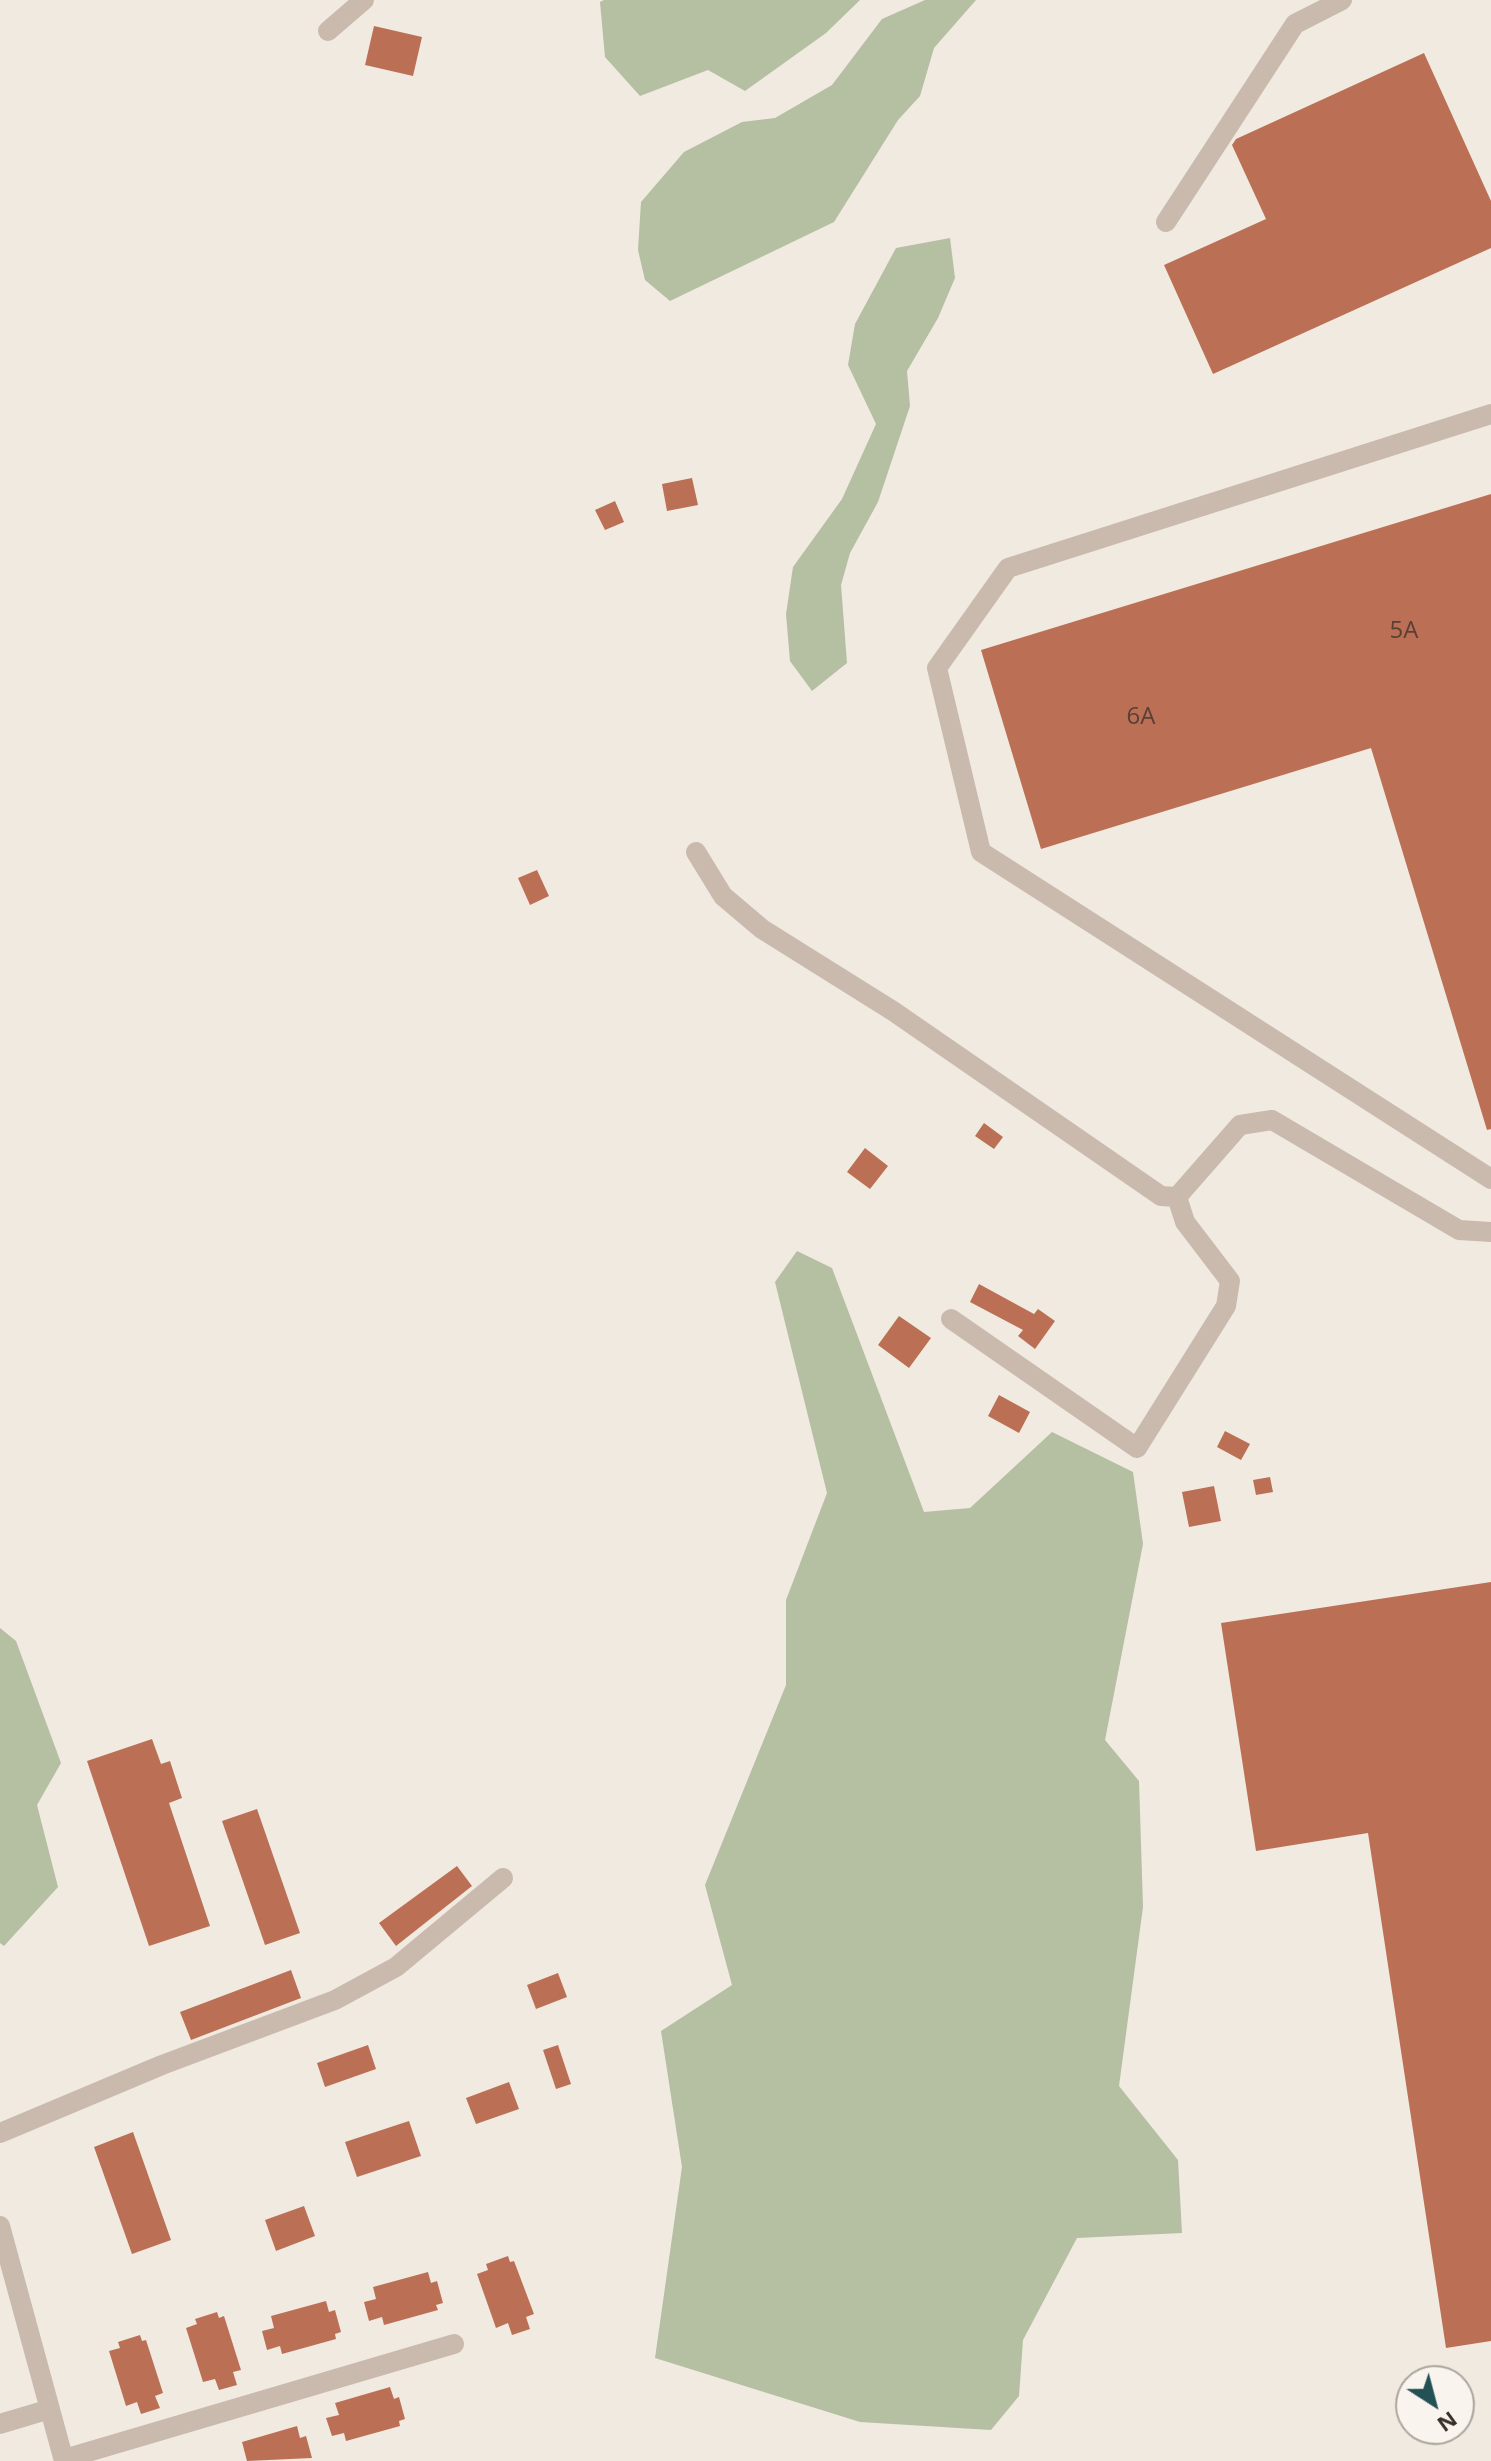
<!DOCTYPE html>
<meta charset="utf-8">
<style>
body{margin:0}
#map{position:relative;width:1491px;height:2461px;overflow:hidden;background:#f1eae1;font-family:"Open Sans",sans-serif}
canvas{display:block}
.north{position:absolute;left:1395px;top:2365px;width:80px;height:80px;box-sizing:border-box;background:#f9f4ed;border:2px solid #aca59f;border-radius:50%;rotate:144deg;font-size:22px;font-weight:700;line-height:32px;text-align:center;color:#382f2b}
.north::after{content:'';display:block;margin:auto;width:28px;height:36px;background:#245156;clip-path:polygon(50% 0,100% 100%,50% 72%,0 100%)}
</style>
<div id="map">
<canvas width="1491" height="2461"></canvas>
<div class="north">N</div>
</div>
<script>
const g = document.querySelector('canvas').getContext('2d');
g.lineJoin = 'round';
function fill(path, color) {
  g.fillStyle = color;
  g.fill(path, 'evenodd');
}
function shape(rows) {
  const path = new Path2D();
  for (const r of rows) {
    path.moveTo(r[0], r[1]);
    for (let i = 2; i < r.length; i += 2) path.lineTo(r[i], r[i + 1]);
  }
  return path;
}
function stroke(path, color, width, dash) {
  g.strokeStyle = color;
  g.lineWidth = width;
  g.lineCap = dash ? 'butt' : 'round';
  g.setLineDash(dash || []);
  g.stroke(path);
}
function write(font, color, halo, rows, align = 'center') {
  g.font = font + ' "Open Sans",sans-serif';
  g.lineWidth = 6;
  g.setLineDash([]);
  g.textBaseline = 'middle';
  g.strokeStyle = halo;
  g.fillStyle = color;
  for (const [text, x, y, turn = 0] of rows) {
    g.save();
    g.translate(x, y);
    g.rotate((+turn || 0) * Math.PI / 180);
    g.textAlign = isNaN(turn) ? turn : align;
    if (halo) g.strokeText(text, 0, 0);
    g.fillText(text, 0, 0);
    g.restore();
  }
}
fill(shape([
 [604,0,860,0,826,33,745,91,708,70,640,96,605,57,600,2],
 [925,0,976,0,934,48,920,96,898,120,834,222,670,301,645,280,638,250,641,202,684,152,742,122,775,118,832,85,882,19],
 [950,238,955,278,938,318,907,371,910,406,878,502,850,553,841,585,847,663,812,691,790,661,786,614,793,567,842,499,876,424,848,365,855,324,896,248],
 [797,1251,832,1268,924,1512,970,1508,1052,1432,1133,1472,1143,1544,1105,1740,1139,1781,1143,1907,1119,2086,1178,2160,1182,2233,1077,2238,1023,2340,1019,2396,991,2430,860,2422,655,2358,682,2167,661,2031,732,1985,705,1885,786,1685,786,1600,827,1493,775,1282],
 [0,1628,16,1641,61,1763,37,1805,58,1887,4,1946,0,1943]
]), '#b5bfa2');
fill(shape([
 [374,26,422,37,413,76,365,65],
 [1424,53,1491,201,1491,248,1213,374,1164,265,1266,219,1232,145,1236,139],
 [692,478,698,505,667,511,662,484],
 [1491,494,1491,1129,1487,1130,1371,748,1041,849,981,650],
 [615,501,624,522,605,530,595,510],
 [537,870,549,896,530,905,518,878],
 [984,1123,1003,1137,994,1149,975,1136],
 [865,1148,888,1166,870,1189,847,1172],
 [979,1284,1034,1314,1038,1309,1055,1321,1035,1349,1018,1336,1023,1330,970,1302],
 [899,1316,931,1338,909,1368,878,1345],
 [999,1395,1030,1412,1019,1433,988,1416],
 [1225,1431,1250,1444,1241,1460,1217,1447],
 [1270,1477,1273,1492,1256,1495,1253,1480],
 [1214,1486,1221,1521,1189,1527,1182,1492],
 [1491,1582,1491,2341,1446,2348,1368,1833,1256,1851,1221,1623],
 [152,1739,161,1764,170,1761,182,1798,169,1803,210,1926,149,1946,87,1761],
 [257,1809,300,1933,265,1945,222,1821],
 [457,1866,472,1886,396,1946,379,1923],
 [291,1970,301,1998,191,2040,180,2012],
 [558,1973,567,1997,536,2009,527,1985],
 [368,2045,376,2069,325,2087,317,2063],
 [558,2045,571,2084,556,2089,543,2050],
 [509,2082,519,2109,476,2124,466,2098],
 [409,2121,421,2156,357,2177,345,2142],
 [133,2132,171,2240,132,2254,94,2147],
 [304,2206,315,2236,276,2251,265,2220],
 [508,2256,510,2262,514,2261,534,2314,526,2317,530,2329,512,2335,508,2323,496,2328,477,2274,488,2270,486,2264],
 [428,2272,431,2283,437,2281,443,2303,436,2305,438,2310,384,2325,382,2317,369,2321,364,2302,376,2299,373,2287],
 [326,2301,329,2312,335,2310,341,2332,335,2334,336,2339,282,2354,280,2346,267,2350,262,2331,274,2328,271,2316],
 [217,2312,219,2318,224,2316,241,2370,233,2372,237,2385,219,2390,215,2379,203,2382,186,2328,197,2324,195,2319],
 [140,2335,142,2341,146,2340,163,2393,155,2396,160,2408,141,2414,137,2402,126,2406,109,2351,120,2348,118,2342],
 [390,2387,394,2399,399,2397,405,2419,399,2421,400,2426,346,2441,344,2433,332,2436,326,2418,339,2415,335,2403],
 [297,2426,300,2438,306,2436,312,2458,247,2461,242,2442]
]), '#bb7055');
stroke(shape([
 [328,31,364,0],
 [1166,222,1295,24,1342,0],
 [1491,414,1008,568,937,668,981,852,1491,1179],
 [696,852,723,896,762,929,893,1011,1161,1196,1177,1197,1240,1125,1272,1120,1459,1230,1491,1232],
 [951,1319,1137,1448,1226,1306,1230,1281,1185,1222,1177,1197],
 [0,2133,162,2065,335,2000,396,1967,503,1878],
 [0,2226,64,2461],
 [0,2424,50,2409],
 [64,2459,454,2344]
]), '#c9baad', 20);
write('24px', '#593f36', null, [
 ["5А",1404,631],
 ["6А",1141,717]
]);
</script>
